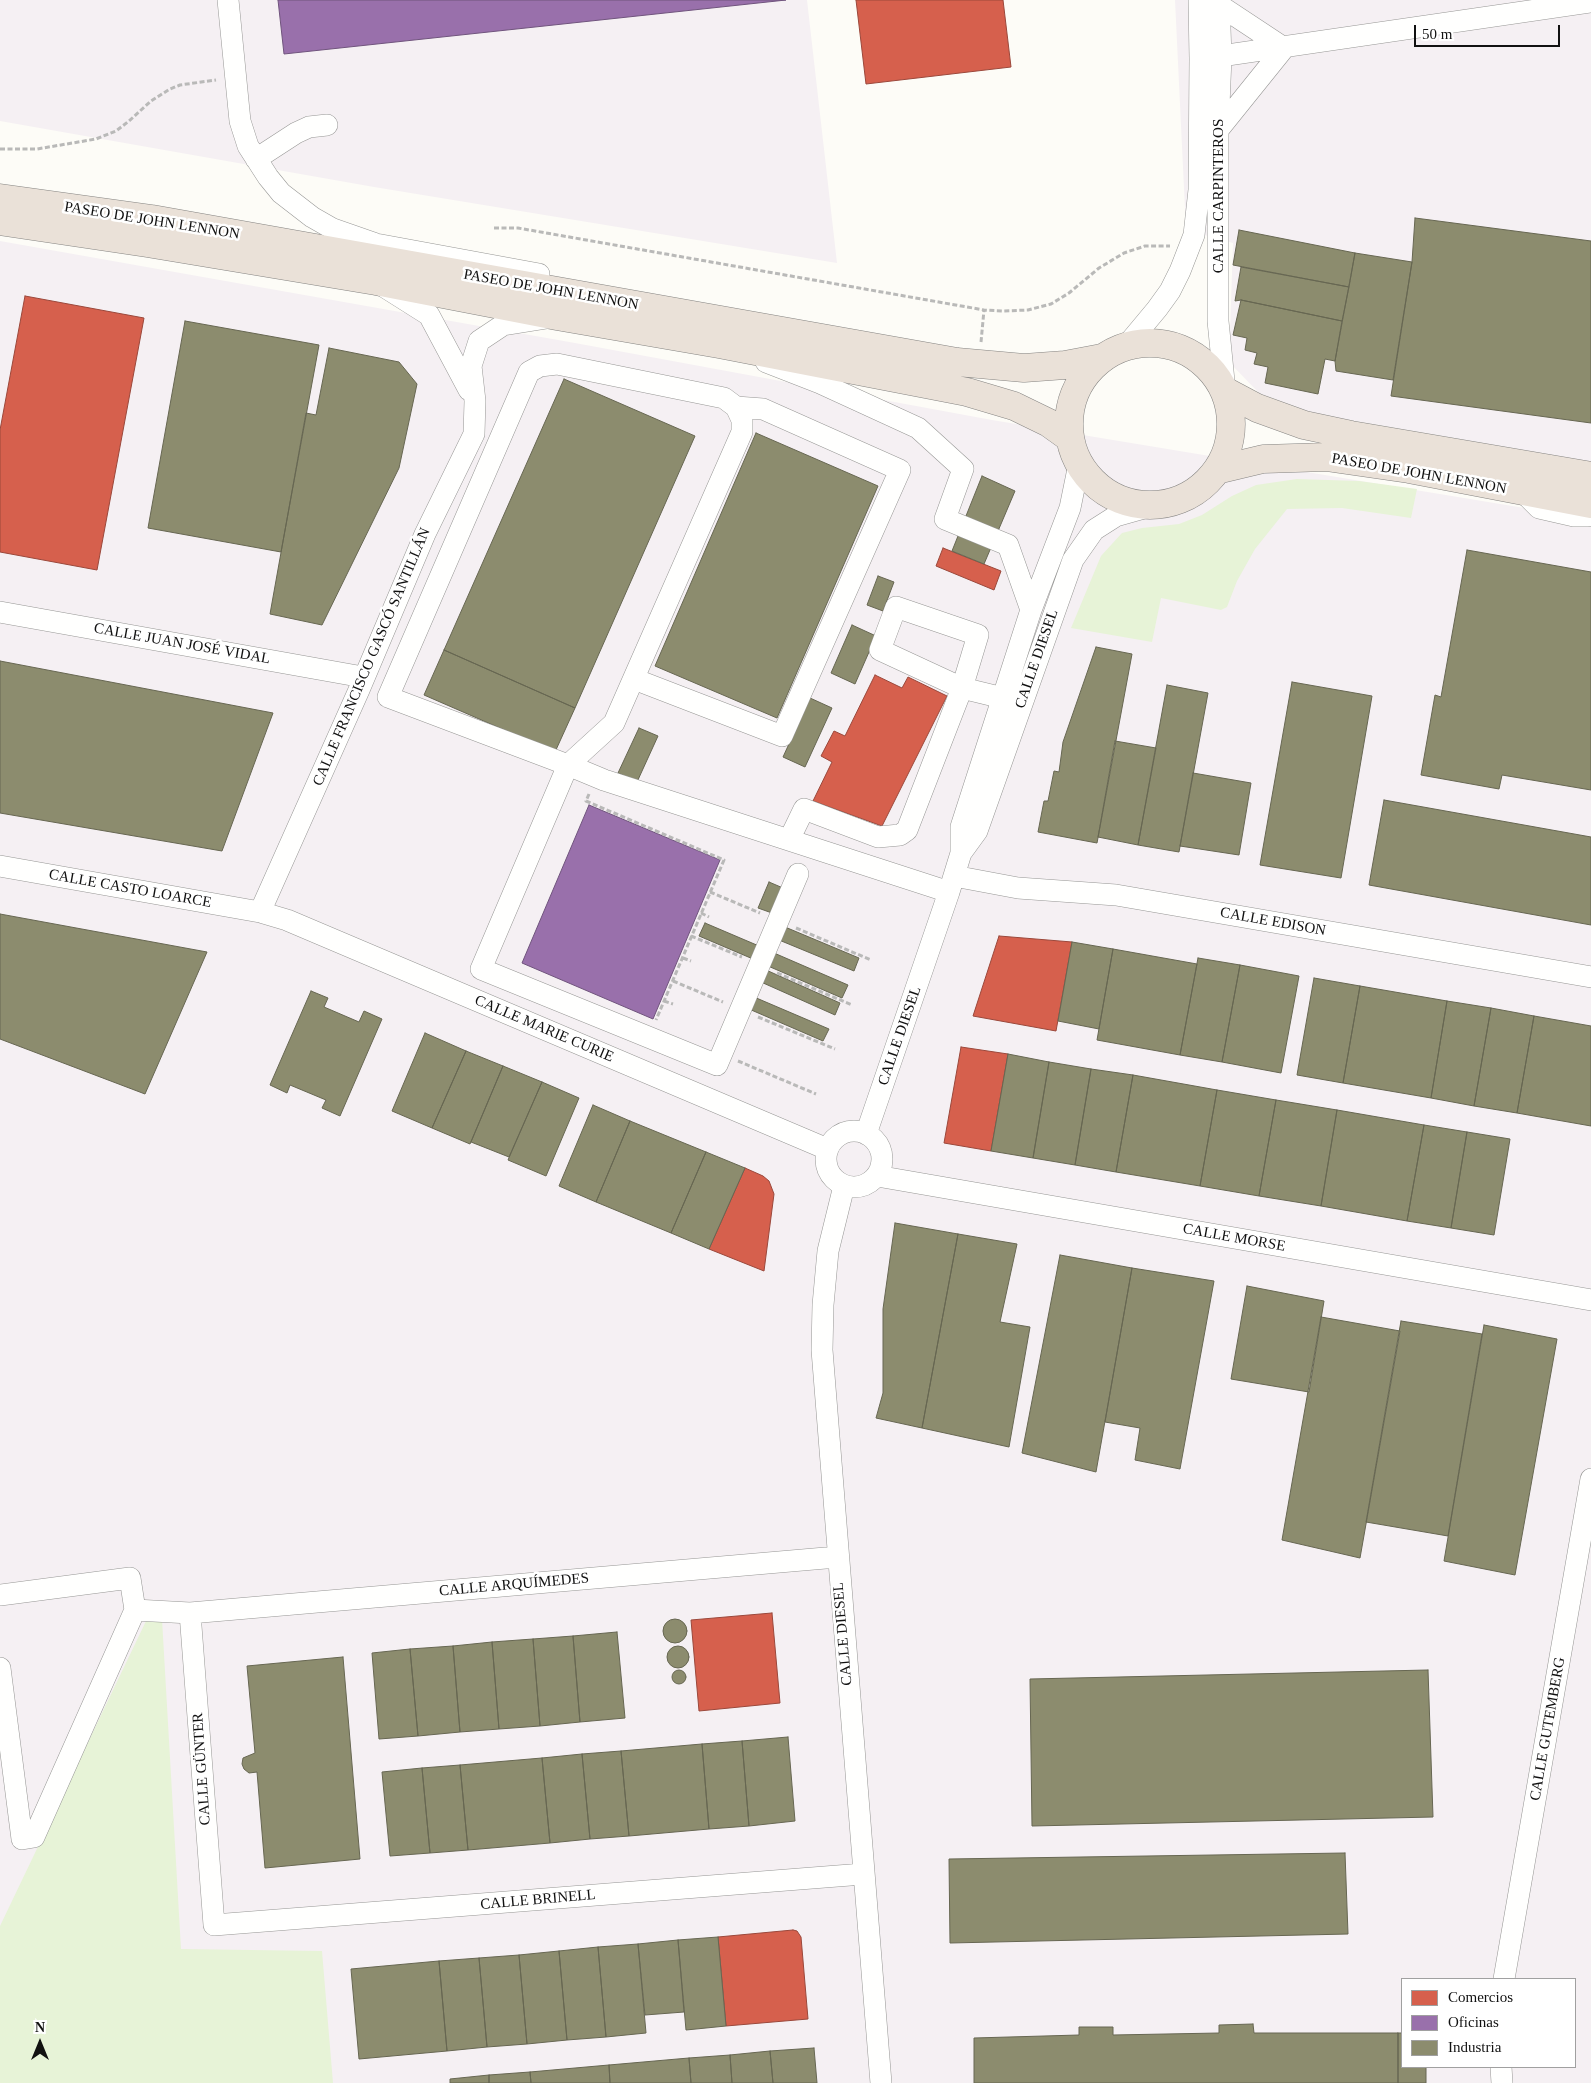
<!DOCTYPE html>
<meta charset="utf-8">
<style>
body{margin:0}
#map{position:relative;width:1591px;height:2083px;overflow:hidden;background:#fdfcf7;font-family:"Times New Roman",serif}
canvas{display:block}
.legend{position:absolute;left:1401px;top:1978px;width:175px;height:90px;box-sizing:border-box;background:#fff;border:1px solid #a0a0a0;margin:0;padding:6px 9px;list-style:none;font-size:15px;color:#111}
.legend li{display:flex;align-items:center;gap:10px;height:25px}
.legend b{width:25px;border:1px solid #a0a0a0}
.north{position:absolute;left:15px;top:2018px;width:50px;height:50px;-webkit-text-stroke:4px #fff;paint-order:stroke;rotate:0deg;font-size:14px;font-weight:700;line-height:20px;text-align:center;color:#111}
.north::after{content:'';display:block;margin:auto;width:18px;height:22px;background:#111;clip-path:polygon(50% 0,100% 100%,50% 72%,0 100%)}
.scale{position:absolute;left:1414px;top:25px;width:146px;height:22px;box-sizing:border-box;border:2px solid #111;border-top:0;padding-left:6px;font-size:15px;line-height:18px;white-space:nowrap;color:#111;-webkit-text-stroke:4px #fff;paint-order:stroke}
</style>
<div id="map">
<canvas width="1591" height="2083"></canvas>
<ul class="legend">
<li><b style="height:14px;background:#d6604d"></b>Comercios</li>
<li><b style="height:14px;background:#9970ab"></b>Oficinas</li>
<li><b style="height:14px;background:#8c8c6e"></b>Industria</li>
</ul>
<div class="north">N</div>
<div class="scale">50 m</div>
</div>
<script>
const g = document.querySelector('canvas').getContext('2d');
g.lineJoin = 'round';
function fill(path, color) {
  g.fillStyle = color;
  g.fill(path, 'evenodd');
}
function shape(rows) {
  const path = new Path2D();
  for (const r of rows) {
    if (r.length === 3) {
      path.moveTo(r[0] + r[2], r[1]);
      path.arc(r[0], r[1], r[2], 0, 2 * Math.PI);
      continue;
    }
    path.moveTo(r[0], r[1]);
    for (let i = 2; i < r.length; i += 2) path.lineTo(r[i], r[i + 1]);
  }
  return path;
}
function stroke(path, color, width, dash) {
  g.strokeStyle = color;
  g.lineWidth = width;
  g.lineCap = dash ? 'butt' : 'round';
  g.setLineDash(dash || []);
  g.stroke(path);
}
function write(font, color, halo, rows, align = 'center') {
  g.font = font + ' "Times New Roman",serif';
  g.lineWidth = 5;
  g.setLineDash([]);
  g.textBaseline = 'middle';
  g.strokeStyle = halo;
  g.fillStyle = color;
  for (const [text, x, y, turn = 0] of rows) {
    g.save();
    g.translate(x, y);
    g.rotate((+turn || 0) * Math.PI / 180);
    g.textAlign = isNaN(turn) ? turn : align;
    if (halo) g.strokeText(text, 0, 0);
    g.fillText(text, 0, 0);
    g.restore();
  }
}
fill(shape([
 [0,0,807,0,837,263,374,187,0,121],
 [1175,0,1591,0,1591,462,1315,414,1259,393,1229,362,1233,243,1186,230],
 [0,241,575,343,992,420,1591,519,1591,2083,0,2083],
 [1402,1979,1575,1979,1575,2067,1402,2067]
]), '#f5f0f3');
fill(shape([
 [1297,479,1359,481,1417,489,1411,518,1342,508,1287,509,1255,549,1237,581,1227,607,1221,610,1161,598,1152,642,1071,628,1101,556,1122,533,1142,528,1179,524,1202,515,1232,496,1256,485],
 [147,1619,162,1619,181,1949,322,1951,333,2083,0,2083,0,1926]
]), '#e7f3d7');
const shops = shape([
 [856,0,1003,0,1011,67,866,84,856,0],
 [25,296,144,318,97,570,0,552,0,430,25,296],
 [943,548,1001,571,994,590,936,566,943,548],
 [875,675,902,688,908,677,947,696,882,826,813,801,832,762,821,756,834,731,845,736,875,675],
 [999,936,1072,942,1056,1031,973,1016,999,936],
 [961,1047,1008,1054,991,1151,944,1143,961,1047],
 [745,1168,763,1176,769,1181,774,1194,764,1271,709,1249,745,1168],
 [772,1613,780,1703,699,1711,691,1620,772,1613],
 [793,1930,797,1931,801,1937,808,2019,726,2026,718,1937,793,1930]
]);
fill(shops, '#d6604d');
stroke(shops, '#9b483b', 1);
const offices = shape([
 [278,0,786,0,284,54,278,0],
 [589,805,720,860,653,1019,522,963,589,805]
]);
fill(offices, '#9970ab');
stroke(offices, '#70547d', 1);
const industry = shape([
 [1415,218,1591,241,1591,423,1391,396,1412,262,1415,218],
 [1239,230,1355,253,1349,287,1233,265,1239,230],
 [1355,253,1412,262,1393,380,1336,371,1335,361,1355,253],
 [1241,267,1349,287,1342,321,1241,300,1235,301,1241,267],
 [1241,300,1342,321,1335,361,1325,359,1318,394,1265,383,1268,367,1254,364,1257,353,1245,350,1247,338,1233,335,1241,300],
 [185,321,319,345,281,552,148,528,185,321],
 [329,348,399,362,417,384,399,468,322,625,270,614,306,413,316,415,329,348],
 [564,379,695,436,575,708,444,650,564,379],
 [756,433,878,486,777,718,655,666,756,433],
 [982,476,1015,491,984,564,952,551,982,476],
 [1467,550,1591,572,1591,790,1502,775,1499,789,1421,775,1435,695,1441,697,1467,550],
 [878,576,894,582,883,611,867,605,878,576],
 [852,625,876,636,855,684,831,673,852,625],
 [1096,647,1132,654,1097,843,1038,832,1044,801,1048,801,1054,771,1059,772,1063,742,1096,647],
 [444,650,575,708,555,752,424,695,444,650],
 [0,661,273,713,222,851,0,813,0,661],
 [1292,682,1372,696,1341,878,1260,865,1292,682],
 [1167,685,1208,693,1179,852,1138,845,1167,685],
 [810,698,832,708,805,767,783,757,810,698],
 [639,728,658,736,637,782,618,773,639,728],
 [1115,741,1156,748,1138,845,1098,837,1115,741],
 [1193,773,1251,783,1239,855,1180,846,1193,773],
 [1384,800,1591,837,1591,925,1369,885,1384,800],
 [769,882,783,888,772,913,758,908,769,882],
 [0,914,207,952,145,1094,0,1039,0,914],
 [705,923,759,946,753,959,699,936,705,923],
 [785,927,859,958,854,971,779,940,785,927],
 [1072,942,1113,949,1099,1029,1058,1021,1072,942],
 [1113,949,1197,964,1180,1055,1097,1040,1113,949],
 [774,953,848,985,842,998,768,966,774,953],
 [1198,958,1240,965,1222,1062,1180,1055,1198,958],
 [1240,965,1299,976,1281,1073,1222,1062,1240,965],
 [766,970,840,1003,835,1015,761,982,766,970],
 [1314,978,1360,986,1343,1083,1297,1075,1314,978],
 [1360,986,1447,1001,1431,1098,1343,1083,1360,986],
 [311,991,328,998,324,1007,359,1022,364,1011,382,1019,340,1116,322,1108,326,1100,290,1085,287,1093,270,1085,311,991],
 [754,997,829,1029,823,1041,749,1009,754,997],
 [1447,1001,1491,1008,1474,1106,1431,1098,1447,1001],
 [1491,1008,1534,1016,1517,1113,1474,1106,1491,1008],
 [1534,1016,1591,1026,1591,1126,1517,1113,1534,1016],
 [425,1033,466,1051,432,1128,392,1111,425,1033],
 [466,1051,503,1066,470,1144,432,1128,466,1051],
 [1008,1054,1049,1062,1033,1158,991,1151,1008,1054],
 [1049,1062,1091,1069,1075,1165,1033,1158,1049,1062],
 [503,1066,542,1082,509,1157,471,1142,503,1066],
 [1091,1069,1133,1075,1116,1172,1075,1165,1091,1069],
 [1133,1075,1217,1090,1200,1186,1116,1172,1133,1075],
 [542,1082,579,1098,546,1176,508,1160,542,1082],
 [1217,1090,1276,1100,1259,1196,1200,1186,1217,1090],
 [1276,1100,1337,1110,1321,1206,1259,1196,1276,1100],
 [593,1105,630,1121,596,1202,559,1186,593,1105],
 [1337,1110,1424,1125,1407,1221,1321,1206,1337,1110],
 [630,1121,706,1152,671,1233,596,1202,630,1121],
 [1424,1125,1467,1132,1451,1228,1407,1221,1424,1125],
 [1467,1132,1510,1139,1494,1235,1451,1228,1467,1132],
 [706,1152,745,1168,709,1249,671,1233,706,1152],
 [895,1223,958,1234,922,1428,876,1418,883,1393,883,1309,895,1223],
 [958,1234,1017,1244,1000,1322,1030,1327,1009,1447,922,1428,958,1234],
 [1060,1255,1132,1268,1096,1472,1022,1453,1060,1255],
 [1132,1268,1214,1281,1180,1469,1135,1460,1140,1428,1105,1422,1132,1268],
 [1247,1286,1324,1301,1309,1392,1231,1379,1247,1286],
 [1321,1317,1400,1331,1360,1558,1282,1540,1321,1317],
 [1401,1321,1482,1334,1448,1536,1366,1522,1401,1321],
 [1484,1325,1557,1339,1515,1575,1444,1561,1484,1325],
 [675,1631,12],
 [617,1632,625,1718,580,1722,573,1636,617,1632],
 [573,1636,580,1722,540,1726,533,1639,573,1636],
 [533,1639,540,1726,499,1729,492,1642,533,1639],
 [492,1642,499,1729,460,1732,453,1646,492,1642],
 [678,1657,11],
 [453,1646,460,1732,418,1736,410,1649,453,1646],
 [410,1649,418,1736,379,1739,372,1653,410,1649],
 [343,1657,360,1859,265,1868,257,1772,249,1773,244,1769,242,1764,243,1758,255,1753,247,1666,343,1657],
 [679,1677,7],
 [1428,1670,1433,1817,1032,1826,1030,1679,1428,1670],
 [788,1737,795,1821,749,1826,742,1741,788,1737],
 [742,1741,749,1826,709,1829,702,1744,742,1741],
 [702,1744,709,1829,629,1836,621,1751,702,1744],
 [621,1751,629,1836,590,1839,582,1754,621,1751],
 [582,1754,590,1839,550,1843,542,1758,582,1754],
 [542,1758,550,1843,468,1850,460,1765,542,1758],
 [460,1765,468,1850,430,1853,422,1768,460,1765],
 [422,1768,430,1853,390,1856,382,1772,422,1768],
 [1345,1853,1348,1934,950,1943,949,1859,1345,1853],
 [718,1937,726,2026,686,2030,678,1940,718,1937],
 [678,1940,684,2012,645,2015,638,1944,678,1940],
 [638,1944,646,2033,606,2037,598,1947,638,1944],
 [598,1947,606,2037,567,2040,559,1951,598,1947],
 [559,1951,567,2040,527,2044,519,1955,559,1951],
 [519,1955,527,2044,487,2047,479,1958,519,1955],
 [479,1958,487,2047,447,2051,439,1961,479,1958],
 [439,1961,447,2051,359,2059,351,1969,439,1961],
 [1253,2024,1254,2033,1398,2033,1398,2083,974,2083,974,2038,1079,2035,1079,2027,1113,2027,1113,2035,1219,2033,1219,2025,1253,2024],
 [1398,2033,1402,2033,1402,2067,1426,2067,1426,2083,1398,2083,1398,2033],
 [814,2048,817,2083,773,2083,770,2051,814,2048],
 [770,2051,773,2083,732,2083,730,2055,770,2051],
 [730,2055,732,2083,691,2083,689,2058,730,2055],
 [689,2058,691,2083,610,2083,609,2065,689,2058],
 [609,2065,610,2083,531,2083,530,2072,609,2065],
 [530,2072,531,2083,489,2083,489,2075,530,2072],
 [489,2075,489,2083,450,2083,450,2079,489,2075]
]);
fill(industry, '#8c8c6e');
stroke(industry, '#676752', 1);
const minor = shape([
 [228,0,240,121,248,146,268,177,281,193,312,217,333,229,376,244,539,274],
 [1219,0,1221,57,1218,130,1218,321,1225,391],
 [1200,59,1591,2],
 [1218,130,1284,48,1219,5],
 [256,159,296,133,309,127,327,125],
 [383,286,429,315,469,390],
 [1127,345,1157,309,1170,291,1180,271,1194,235,1199,190,1200,59,1199,0],
 [766,362,820,383,918,428,963,469,945,519,1008,545,1031,610],
 [1523,492,1539,508,1574,516,1588,516,1591,513],
 [0,612,363,677],
 [634,679,782,736,900,470,763,409,736,407],
 [789,840,804,809,878,837,900,835,907,830,962,688,978,635,896,607,880,650,962,688,1003,698],
 [961,853,977,831,1073,560,1094,530,1116,516,1155,505],
 [0,866,260,912,287,920,827,1149],
 [798,874,717,1065,481,969,568,765,614,723,742,432,742,420,736,407,724,398,557,364,540,366,529,372,388,697,568,765,604,780,949,892],
 [954,876,1018,888,1116,895,1591,977],
 [260,912,359,690,425,534,474,434,475,401,471,366,479,341,503,325,547,318],
 [854,1159,28],
 [866,1134,949,892,961,853,961,827,1031,610,1070,508,1079,464],
 [877,1176,1591,1300],
 [844,1186,828,1251,823,1305,822,1350,881,2083],
 [0,1595,130,1578,135,1610,34,1837,22,1839,0,1668],
 [135,1610,190,1613,837,1557],
 [190,1613,214,1925,863,1874],
 [1504,1979,1591,1479],
 [1501,2067,1502,2083]
]);
const highway = shape([
 [0,198,152,219,957,362,1024,368,1065,365,1102,358],
 [0,221,147,243,376,281,557,316,719,344,967,392,1014,406,1049,423,1070,438],
 [1150,424,81],
 [1225,391,1257,408,1304,425,1351,435,1591,476],
 [1217,470,1263,459,1326,457,1409,469,1591,504]
]);
stroke(minor, '#979795', 22);
stroke(highway, '#858482', 29);
stroke(shape([
 [0,149,37,149,96,139,116,131,129,121,151,101,170,89,180,85,216,80],
 [494,228,518,228,984,310,1004,311,1028,310,1051,304,1069,293,1099,268,1124,253,1145,246,1170,246],
 [981,342,984,310],
 [589,794,586,801,724,860,656,1020],
 [710,892,760,913],
 [701,913,709,917],
 [796,928,871,960],
 [691,936,742,957],
 [683,958,691,961],
 [777,973,852,1005],
 [673,981,723,1002],
 [664,1001,673,1004],
 [758,1017,835,1049],
 [738,1061,816,1094]
]), '#b9b9b8', 3, [5, 2.5]);
stroke(minor, '#fffffe', 21);
stroke(highway, '#eae1d8', 28);
write('15px', '#111', '#fff', [
 ["CALLE CARPINTEROS",1219,196,-90],
 ["PASEO DE JOHN LENNON",152,221,9],
 ["PASEO DE JOHN LENNON",551,290,10],
 ["PASEO DE JOHN LENNON",1419,474,10],
 ["CALLE JUAN JOSÉ VIDAL",182,644,10],
 ["CALLE FRANCISCO GASCÓ SANTILLÁN",372,657,-67],
 ["CALLE DIESEL",1037,659,-71],
 ["CALLE CASTO LOARCE",130,889,10],
 ["CALLE EDISON",1273,922,10],
 ["CALLE MARIE CURIE",544,1029,23],
 ["CALLE DIESEL",900,1036,-71],
 ["CALLE MORSE",1234,1238,10],
 ["CALLE ARQUÍMEDES",514,1585,-5],
 ["CALLE DIESEL",843,1634,-95],
 ["CALLE GUTEMBERG",1548,1729,-80],
 ["CALLE GÜNTER",202,1769,-94],
 ["CALLE BRINELL",538,1900,-5]
]);
</script>
